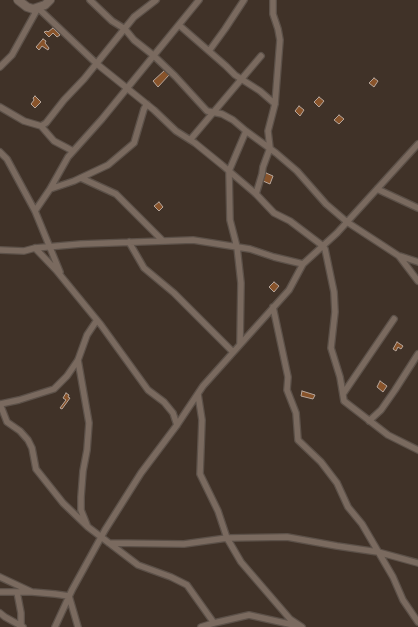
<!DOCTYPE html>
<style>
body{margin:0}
canvas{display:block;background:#403228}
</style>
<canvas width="418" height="627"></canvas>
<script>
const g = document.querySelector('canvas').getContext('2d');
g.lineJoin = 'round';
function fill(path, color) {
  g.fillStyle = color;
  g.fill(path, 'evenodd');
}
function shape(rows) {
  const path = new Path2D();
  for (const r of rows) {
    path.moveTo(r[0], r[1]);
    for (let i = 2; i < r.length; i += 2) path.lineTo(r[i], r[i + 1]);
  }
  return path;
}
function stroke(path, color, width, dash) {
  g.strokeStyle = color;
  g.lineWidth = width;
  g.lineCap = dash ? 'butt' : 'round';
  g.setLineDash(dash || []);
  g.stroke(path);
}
const building = shape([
 [53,28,60,35,57,37,53,33,49,37,44,32,47,31,48,32,53,28],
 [43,39,46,41,45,43,49,48,48,50,42,46,39,50,36,47,43,39],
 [165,70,169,75,158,87,153,81,165,70],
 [374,78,378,81,374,87,369,83,374,78],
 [35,96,41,102,35,108,31,104,34,100,33,98,35,96],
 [319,97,324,101,319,107,314,102,319,97],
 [299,106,304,110,300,116,295,111,299,106],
 [339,115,344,119,339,124,334,120,339,115],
 [266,173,273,176,270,184,263,181,264,178,262,177,263,174,265,175,266,173],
 [159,202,163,207,159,211,154,206,159,202],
 [274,282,279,286,274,292,269,287,274,282],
 [397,342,403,346,401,349,398,347,396,351,393,349,397,342],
 [380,381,387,386,383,392,377,387,380,381],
 [302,391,315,395,313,399,301,396,302,391],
 [66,393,69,395,68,397,70,398,62,409,60,408,66,400,63,398,66,393]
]);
fill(building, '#88532a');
stroke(building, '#b7a69b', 1);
const street = shape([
 [90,0,112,21,125,29,134,40,153,55,175,76,207,111,222,114,233,120,246,131,276,153,297,171,326,204,347,222,399,256,418,281],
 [179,25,226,66,235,75,260,91,275,104],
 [209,51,225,29,244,0],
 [0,67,12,55,38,8,97,64,154,110,176,131,195,143,222,165,256,194,274,213,290,221,323,246,325,249,334,292,335,312,331,348,340,377,344,401,388,435,418,450],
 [0,107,24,121,41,126,54,141,73,151],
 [41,126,46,123,64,100,84,79,134,17,156,0],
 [190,140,261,56],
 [0,152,7,159,35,211,60,272],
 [81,178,116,194,163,241],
 [50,189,74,181,108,165,134,143,144,109,147,104],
 [377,189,418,208],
 [256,194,262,174,263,167,270,148,268,131,275,104,280,40,278,29,273,14,273,0],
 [35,211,50,189,68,157,102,119,199,0],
 [129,242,144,268,174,293,233,352],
 [35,248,56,270,101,325,148,390,164,402,173,413,177,425],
 [0,250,24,251,35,248,81,244,193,240,250,249,274,257,303,264],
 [400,256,418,262],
 [273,307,288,377,287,390,296,413,298,440,321,462,337,483,348,507,362,524,393,577,403,600,418,622],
 [240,344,241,283,237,247,230,220,229,171,246,131],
 [78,360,89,423,87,450,83,471,81,497,81,510,87,525],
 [198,394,202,420,200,474,218,511,227,538,241,562,290,619,302,627],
 [343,394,394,319],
 [0,404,7,422,20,431,28,440,32,448,36,469,63,503,88,527,138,565,171,577,187,585,214,623],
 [0,404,19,400,54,389,67,376,78,360,87,335,97,320],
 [369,421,381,410,395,390,418,354],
 [109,543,184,544,227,538,287,537,337,546,378,552,418,563],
 [0,577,32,592,55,594,69,596,78,627],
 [0,592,30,592],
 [17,592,21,613,21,626],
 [0,613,5,617,23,627],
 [55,627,72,590,105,530,141,473,177,425,203,386,289,290,303,264,337,233,418,144],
 [201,627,214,623,249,615,298,626]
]);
const secondary = shape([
 [18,0,27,7,33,9,45,5,50,0]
]);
stroke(street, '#5c5149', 8);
stroke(secondary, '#5c5149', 10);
stroke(street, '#7a6a5f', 5.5);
stroke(secondary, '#7a6a5f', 8);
</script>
